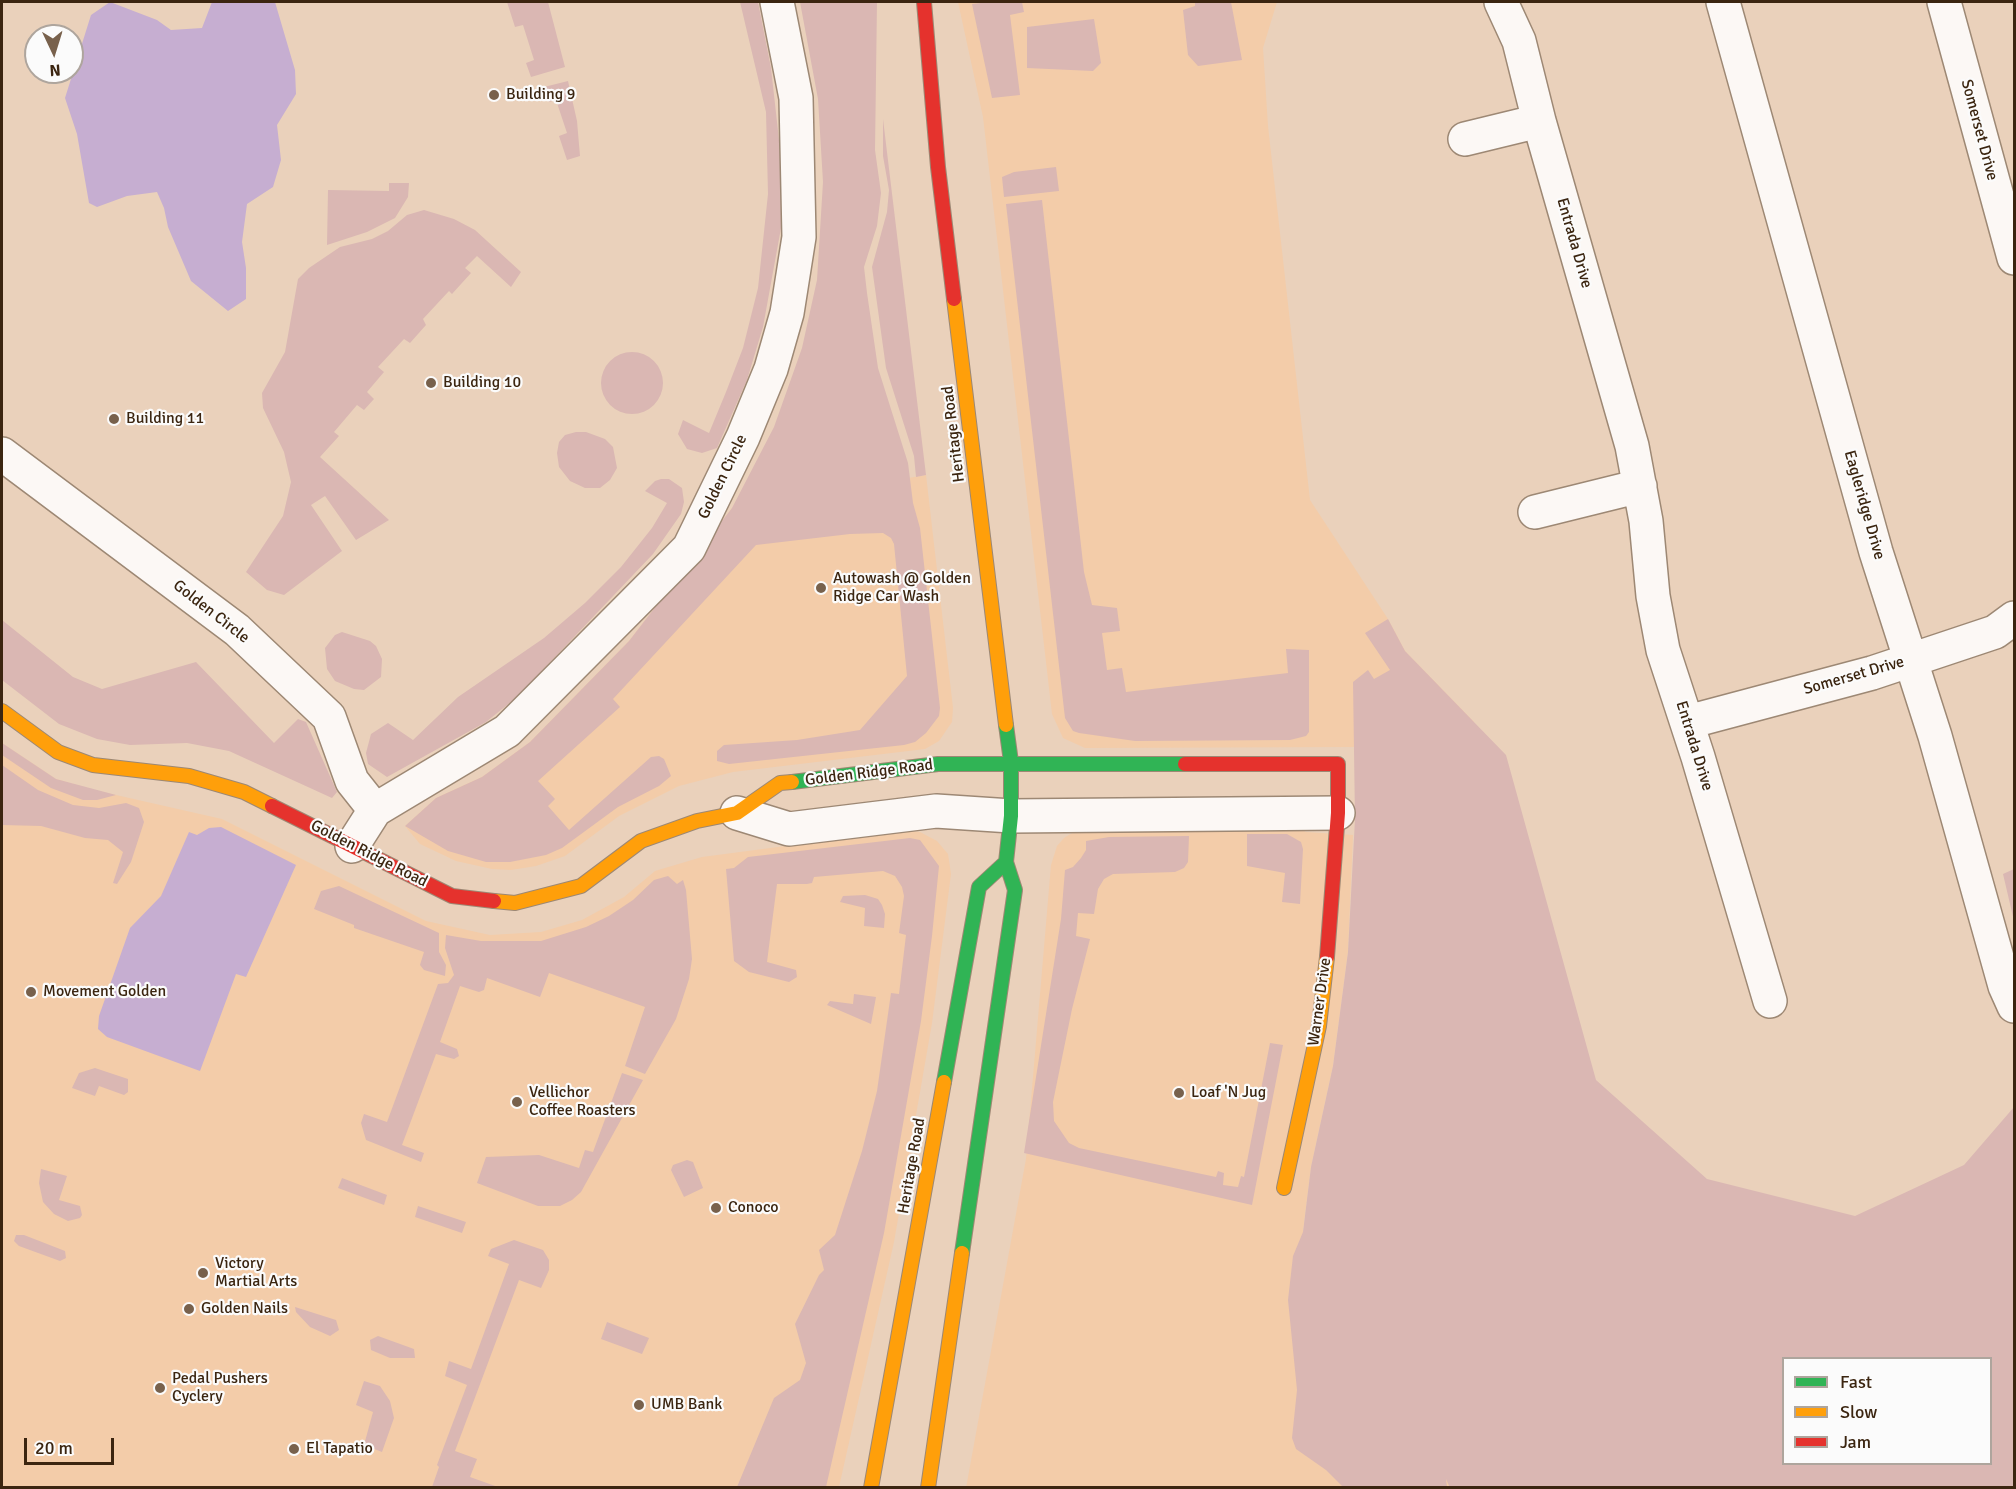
<!DOCTYPE html>
<style>
body{margin:0}
#map{position:relative;width:2016px;height:1489px;overflow:hidden;background:#ead1bb;font-family:Signika,sans-serif}
canvas{display:block}
.frame{position:absolute;inset:0;border:3px solid #3b2510;pointer-events:none}
.legend{position:absolute;left:1782px;top:1357px;width:210px;height:108px;box-sizing:border-box;background:#fbfbfb;border:2px solid #aea59d;margin:0;padding:8px 10px;list-style:none;font-size:18px;color:#3b2510}
.legend li{display:flex;align-items:center;gap:12px;height:30px}
.legend b{width:30px;border:2px solid #aea59d}
.north{position:absolute;left:24px;top:24px;width:60px;height:60px;box-sizing:border-box;background:#fbfbfb;border:2px solid #aea59d;border-radius:50%;rotate:176deg;font-size:16px;font-weight:700;line-height:24px;text-align:center;color:#3b2510}
.north::after{content:'';display:block;margin:auto;width:21px;height:27px;background:#78614c;clip-path:polygon(50% 0,100% 100%,50% 72%,0 100%)}
.scale{position:absolute;left:24px;top:1438px;width:90px;height:27px;box-sizing:border-box;border:3px solid #3b2510;border-top:0;padding-left:8px;font-size:18px;line-height:21px;white-space:nowrap;color:#3b2510;-webkit-text-stroke:4px #fbfbfb;paint-order:stroke}
</style>
<div id="map">
<canvas width="2016" height="1489"></canvas>
<div class="frame"></div>
<ul class="legend">
<li><b style="height:8px;background:#30b455"></b>Fast</li>
<li><b style="height:8px;background:#ff9f0a"></b>Slow</li>
<li><b style="height:8px;background:#e5322d"></b>Jam</li>
</ul>
<div class="north">N</div>
<div class="scale">20 m</div>
</div>
<script>
const g = document.querySelector('canvas').getContext('2d');
g.lineJoin = 'round';
function fill(path, color) {
  g.fillStyle = color;
  g.fill(path, 'evenodd');
}
function shape(rows) {
  const path = new Path2D();
  for (const r of rows) {
    if (r.length === 3) {
      path.moveTo(r[0] + r[2], r[1]);
      path.arc(r[0], r[1], r[2], 0, 2 * Math.PI);
      continue;
    }
    path.moveTo(r[0], r[1]);
    for (let i = 2; i < r.length; i += 2) path.lineTo(r[i], r[i + 1]);
  }
  return path;
}
function stroke(path, color, width, dash) {
  g.strokeStyle = color;
  g.lineWidth = width;
  g.lineCap = dash ? 'butt' : 'round';
  g.setLineDash(dash || []);
  g.stroke(path);
}
function write(font, color, halo, rows, align = 'center') {
  g.font = font + ' Signika,sans-serif';
  g.lineWidth = 4.5;
  g.setLineDash([]);
  g.textBaseline = 'middle';
  g.strokeStyle = halo;
  g.fillStyle = color;
  for (const [text, x, y, turn = 0] of rows) {
    g.save();
    g.translate(x, y);
    g.rotate((+turn || 0) * Math.PI / 180);
    g.textAlign = isNaN(turn) ? turn : align;
    if (halo) g.strokeText(text, 0, 0);
    g.fillText(text, 0, 0);
    g.restore();
  }
}
fill(shape([
 [958,2,1277,2,1263,48,1268,126,1310,500,1388,619,1405,651,1474,722,1355,747,1085,748,1063,738,1052,714,983,117],
 [926,475,953,708,952,722,939,741,925,749,733,772,679,786,619,816,565,856,536,866,511,870,492,869,456,861,420,844,405,826,436,798,482,777,530,742,629,641,732,508],
 [2,743,56,779,94,790,222,819,426,921,490,935,541,932,582,920,624,897,655,871,702,857,907,830,920,832,937,841,948,854,951,874,932,1023,894,1242,839,1487,2,1487],
 [1298,828,1306,832,1353,835,1348,952,1333,1066,1311,1167,1303,1231,1479,1487,966,1488,1026,1159,1051,865,1057,846,1064,838,1077,830]
]), '#f3cca9');
fill(shape([
 [507,2,548,2,565,67,531,77,526,63,534,60,523,25,515,27],
 [740,2,758,2,771,68,781,158,781,228,763,327,747,380,717,448,702,453,687,449,678,434,683,420,709,433,726,392,743,348,758,288,768,194,766,112],
 [800,2,877,2,875,150,881,193,877,226,864,267,867,293,878,368,908,463,913,503,920,528,940,708,939,716,926,733,915,742,904,745,729,764,717,761,717,751,724,745,797,740,860,730,907,676,894,544,891,538,883,533,850,534,756,545,613,699,620,707,538,781,555,799,548,806,569,830,651,757,659,756,664,759,671,776,659,786,618,807,562,848,546,855,510,862,486,862,448,851,405,826,436,798,482,777,530,742,629,641,732,508,774,427,802,348,817,280,823,182,818,99],
 [990,2,1022,2,1024,12,1010,15,1020,95,992,98,972,4],
 [1195,2,1231,2,1242,60,1198,66,1188,55,1183,10,1195,6],
 [1094,19,1101,63,1093,71,1027,68,1027,27],
 [568,81,577,121,580,156,567,160,559,136,567,133,556,100,549,102,544,87],
 [883,119,926,475,916,477,914,456,886,368,872,267,887,212,889,190,883,156],
 [1056,167,1059,191,1004,197,1002,177,1014,172],
 [389,183,409,183,408,197,395,218,367,232,327,245,328,190,389,191],
 [1042,200,1084,572,1092,605,1117,608,1120,631,1102,633,1107,670,1122,668,1126,692,1288,673,1286,649,1309,650,1309,732,1306,736,1290,740,1135,741,1079,733,1073,731,1065,718,1006,204],
 [424,210,454,219,475,230,521,272,511,287,477,256,465,268,471,273,452,294,449,291,423,319,426,325,410,343,404,339,378,367,384,372,367,392,374,399,364,410,357,405,334,432,339,436,320,457,389,520,356,540,325,496,311,505,342,551,284,595,267,590,246,572,283,516,291,482,284,452,263,408,262,393,285,352,298,279,309,268,340,247,372,239,388,231,407,215],
 [632,383,31],
 [576,432,586,432,605,439,613,447,617,468,610,480,600,488,585,488,570,481,559,467,557,453,559,442,565,435],
 [661,479,669,479,682,488,684,502,681,514,653,554,517,697,486,722,387,777,368,764,366,753,371,734,388,723,413,740,458,697,544,638,585,603,621,567,652,528,667,503,645,491,655,481],
 [1388,619,1405,651,1506,755,1596,1080,1707,1179,1855,1216,1964,1165,2014,1107,2014,1487,1450,1488,1446,1479,1447,1487,1343,1487,1326,1470,1296,1449,1292,1438,1297,1390,1288,1300,1293,1256,1303,1232,1311,1167,1333,1066,1348,952,1355,819,1353,682,1368,670,1374,679,1390,670,1365,633],
 [1784,1358,1990,1358,1990,1464,1784,1464],
 [2,620,73,677,102,689,196,662,274,743,298,719,306,722,337,792,332,798,229,751,187,743,130,745,97,739,59,724,2,680],
 [342,632,370,641,376,646,382,659,381,677,364,690,354,689,335,681,327,669,325,648,335,635],
 [2,743,56,779,116,795,97,800,83,800,51,788,2,755],
 [2,765,38,790,73,805,99,808,126,803,139,808,144,822,131,862,117,884,113,883,123,852,108,840,85,838,41,826,2,825],
 [1247,834,1287,834,1301,842,1303,849,1300,904,1282,902,1285,873,1247,866],
 [1189,836,1188,862,1184,868,1175,872,1113,874,1104,879,1098,889,1094,914,1078,913,1076,936,1090,939,1072,1009,1053,1102,1054,1121,1069,1143,1079,1148,1216,1177,1218,1171,1224,1173,1223,1185,1238,1187,1241,1176,1244,1177,1270,1043,1283,1045,1252,1205,1024,1153,1061,919,1065,870,1073,867,1081,858,1086,850,1086,841,1109,837],
 [910,838,920,840,939,866,932,936,921,1021,884,1233,826,1487,737,1487,774,1398,800,1380,806,1363,795,1324,819,1275,824,1270,819,1250,835,1235,862,1151,877,1091,891,993,899,994,906,935,899,933,904,896,902,887,895,876,883,871,814,877,812,883,807,884,777,884,767,962,796,970,797,977,789,982,749,972,734,961,726,869,734,868,748,857],
 [2014,869,2014,921,2003,874],
 [668,876,677,884,683,880,686,890,692,959,689,979,676,1019,645,1074,625,1066,645,1007,549,973,540,997,487,978,484,990,479,992,460,986,440,1042,457,1049,459,1056,454,1059,436,1054,402,1145,424,1153,421,1162,366,1140,361,1123,364,1114,387,1122,438,984,448,983,454,975,445,948,446,935,481,941,541,941,586,927,609,916,633,900,654,880],
 [339,886,439,933,439,952,446,965,445,976,424,970,420,965,424,952,354,928,354,925,314,909,321,891],
 [865,895,878,899,882,905,885,914,884,928,864,926,865,908,840,902,843,896],
 [854,994,876,997,871,1024,827,1005,830,1001,853,1004],
 [95,1068,128,1079,128,1092,124,1095,99,1086,95,1096,72,1088,79,1073],
 [622,1073,643,1080,581,1192,572,1200,560,1206,538,1206,477,1183,486,1157,539,1155,579,1168,585,1150,593,1152],
 [687,1160,693,1162,703,1188,684,1197,671,1170,673,1165],
 [41,1169,67,1176,59,1200,80,1206,82,1215,80,1218,68,1221,54,1214,43,1202,39,1183],
 [342,1178,387,1195,384,1205,338,1188],
 [418,1206,466,1222,462,1233,415,1217],
 [16,1235,24,1235,65,1251,66,1258,60,1261,19,1246,14,1241],
 [514,1240,543,1250,549,1260,549,1270,541,1288,519,1280,455,1451,477,1459,470,1477,498,1487,432,1487,439,1467,437,1465,467,1385,445,1376,449,1361,471,1369,509,1264,488,1256,491,1249],
 [295,1307,336,1320,339,1330,330,1336,310,1327,296,1312],
 [607,1322,649,1338,642,1354,601,1339],
 [378,1336,414,1349,415,1358,390,1358,371,1350,370,1340],
 [364,1381,380,1386,390,1401,394,1418,382,1452,364,1445,373,1412,356,1405]
]), '#dab7b3');
fill(shape([
 [110,2,157,20,171,30,202,28,212,2,275,2,295,70,296,94,277,125,281,160,273,187,247,204,242,242,246,268,246,299,228,311,191,281,168,227,164,208,157,192,127,196,97,207,89,203,77,134,65,98,91,15],
 [221,827,296,865,246,977,236,974,200,1071,107,1037,98,1029,99,1016,130,928,161,896,189,832,197,835,209,828]
]), '#c6aed1');
const street = shape([
 [1501,2,1519,41,1539,121,1632,446,1646,521,1653,596,1663,650,1698,757,1770,1001],
 [1723,2,1876,552,1935,736,2005,986,2014,1006],
 [1944,2,2014,258],
 [1465,139,1539,121],
 [2,454,237,630,329,717,352,781,375,810],
 [1535,512,1640,486],
 [1688,722,1872,673,1995,632,2014,618],
 [737,813,789,829,936,811,1011,816,1338,813],
 [352,846,375,810,507,731,689,548,743,437,771,369,787,313,799,237,796,98,777,2]
]);
const fast = shape([
 [792,782,938,764,1185,764],
 [944,1082,979,887,1006,862],
 [962,1253,1015,890,1006,862,1011,816,1011,762,1006,725]
]);
const slow = shape([
 [954,299,1006,725],
 [2,711,58,752,93,765,189,776,244,792,272,806],
 [494,901,515,903,581,886,641,841,697,821,737,813,780,783,792,782],
 [1284,1188,1319,1026,1327,957],
 [871,1488,944,1082],
 [928,1488,962,1253]
]);
const jam = shape([
 [924,2,938,167,954,299],
 [1185,764,1338,764,1338,813,1327,957],
 [272,806,452,896,494,901]
]);
stroke(street, '#9d8874', 36);
stroke(fast, '#9d8874', 16);
stroke(slow, '#9d8874', 16);
stroke(jam, '#9d8874', 16);
stroke(street, '#fcf8f5', 33);
stroke(fast, '#30b455', 14);
stroke(slow, '#ff9f0a', 14);
stroke(jam, '#e5322d', 14);
for (const [x, y, r, color] of [
 [494,95,6,"#78614c"],
 [431,383,6,"#78614c"],
 [114,419,6,"#78614c"],
 [821,588,6,"#78614c"],
 [31,992,6,"#78614c"],
 [1179,1093,6,"#78614c"],
 [517,1102,6,"#78614c"],
 [716,1208,6,"#78614c"],
 [203,1273,6,"#78614c"],
 [189,1309,6,"#78614c"],
 [160,1388,6,"#78614c"],
 [639,1405,6,"#78614c"],
 [294,1449,6,"#78614c"]
]) {
  const dot = new Path2D();
  dot.arc(x, y, r, 0, 2 * Math.PI);
  g.fillStyle = color;
  g.fill(dot);
  stroke(dot, '#fbfbfb', 2);
}
write('16px', '#3b2510', '#fbfbfb', [
 ["Building 9",506,95],
 ["Building 10",443,383],
 ["Building 11",126,419],
 ["Autowash @ Golden",833,579],
 ["Ridge Car Wash",833,597],
 ["Movement Golden",43,992],
 ["Vellichor",529,1093],
 ["Coffee Roasters",529,1111],
 ["Loaf 'N Jug",1191,1093],
 ["Conoco",728,1208],
 ["Victory",215,1264],
 ["Martial Arts",215,1282],
 ["Golden Nails",201,1309],
 ["Pedal Pushers",172,1379],
 ["Cyclery",172,1397],
 ["UMB Bank",651,1405],
 ["El Tapatio",306,1449]
], 'left');
write('16px', '#3b2510', '#fbfbfb', [
 ["Somerset Drive",1979,130,75],
 ["Entrada Drive",1574,243,74],
 ["Heritage Road",954,434,-97],
 ["Golden Circle",723,477,-64],
 ["Eagleridge Drive",1864,505,74],
 ["Golden Circle",211,612,38],
 ["Somerset Drive",1854,676,-16],
 ["Entrada Drive",1694,746,73],
 ["Golden Ridge Road",869,773,-7],
 ["Golden Ridge Road",369,854,27],
 ["Warner Drive",1320,1002,-82],
 ["Heritage Road",912,1166,-80]
]);
</script>
